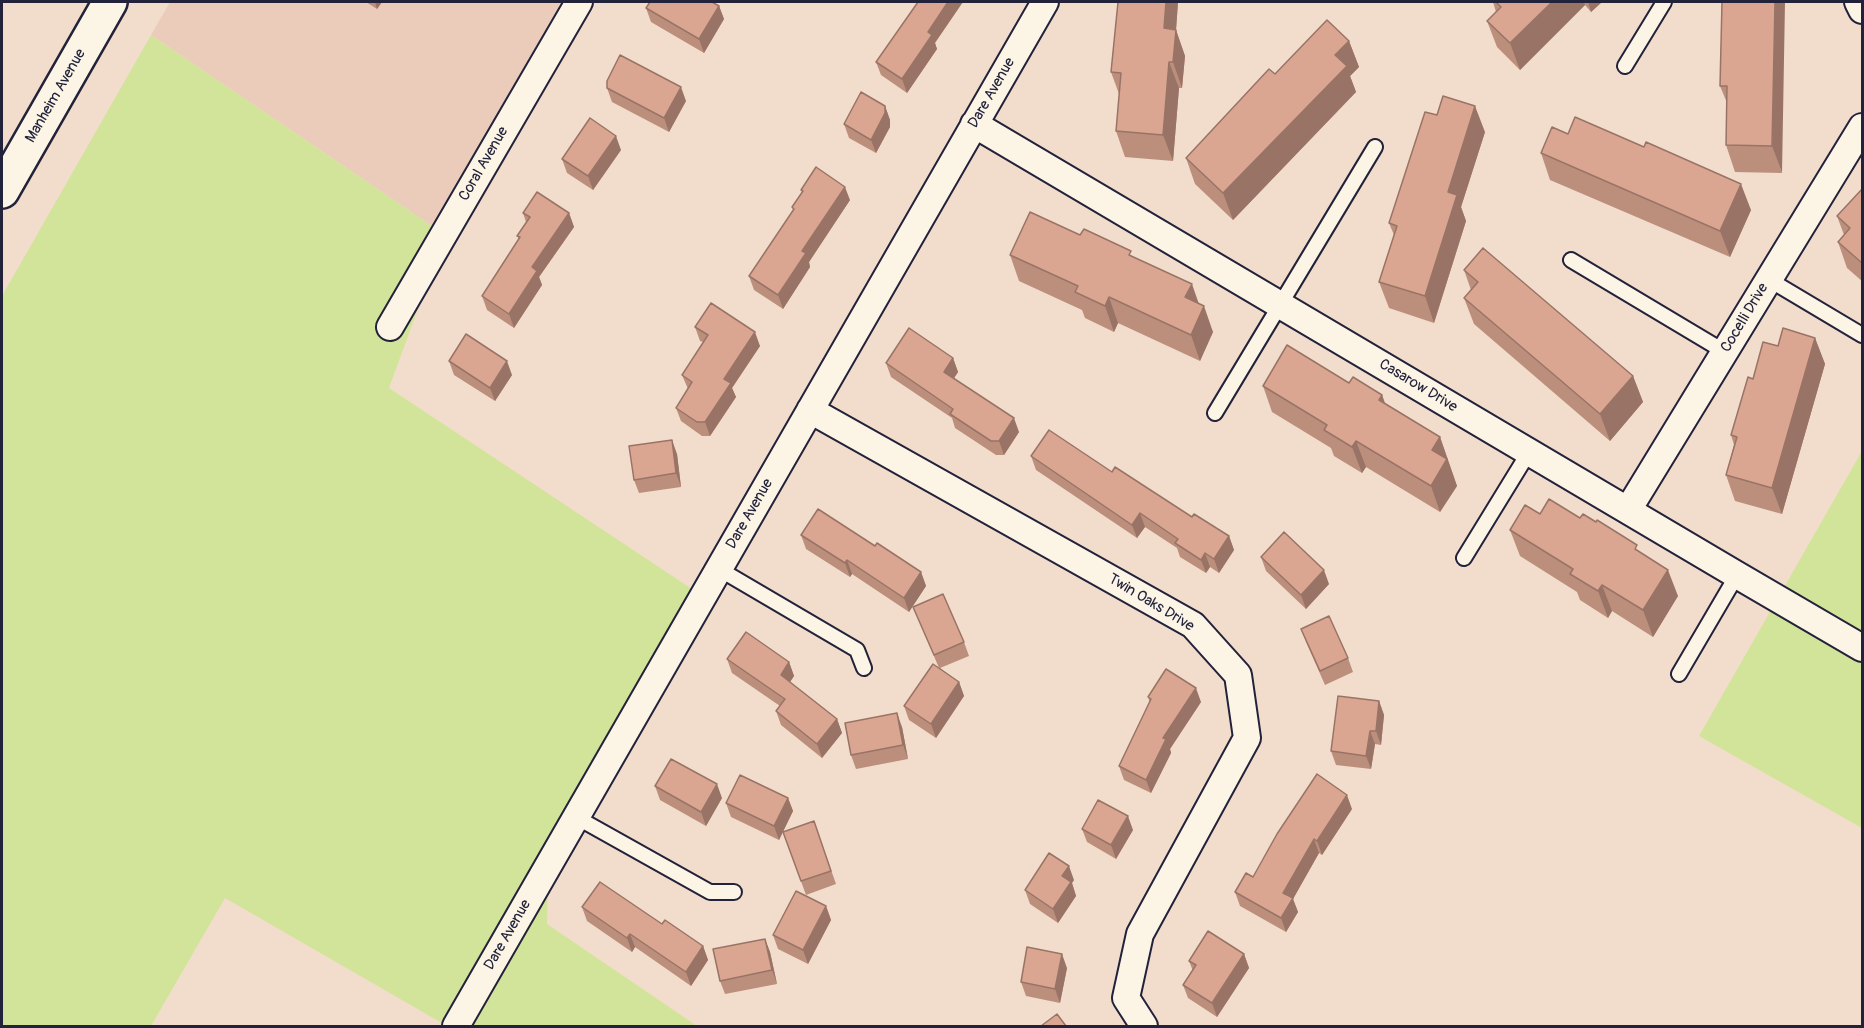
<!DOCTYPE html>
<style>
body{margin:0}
#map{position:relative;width:1864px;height:1028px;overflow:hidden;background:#f2ddcc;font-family:Pangolin,sans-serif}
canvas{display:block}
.frame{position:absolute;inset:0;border:3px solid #22223b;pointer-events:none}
</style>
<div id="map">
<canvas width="1864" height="1028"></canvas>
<div class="frame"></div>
</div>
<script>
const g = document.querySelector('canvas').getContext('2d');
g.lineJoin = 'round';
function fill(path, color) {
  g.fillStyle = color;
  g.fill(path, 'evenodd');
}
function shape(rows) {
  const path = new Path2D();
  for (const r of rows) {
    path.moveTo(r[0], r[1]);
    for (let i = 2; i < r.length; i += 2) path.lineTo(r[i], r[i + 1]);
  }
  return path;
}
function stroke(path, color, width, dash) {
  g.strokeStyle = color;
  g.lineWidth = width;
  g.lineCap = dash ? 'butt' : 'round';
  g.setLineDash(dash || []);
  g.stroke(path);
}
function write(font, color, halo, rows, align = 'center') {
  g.font = font + ' Pangolin,sans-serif';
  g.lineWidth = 4.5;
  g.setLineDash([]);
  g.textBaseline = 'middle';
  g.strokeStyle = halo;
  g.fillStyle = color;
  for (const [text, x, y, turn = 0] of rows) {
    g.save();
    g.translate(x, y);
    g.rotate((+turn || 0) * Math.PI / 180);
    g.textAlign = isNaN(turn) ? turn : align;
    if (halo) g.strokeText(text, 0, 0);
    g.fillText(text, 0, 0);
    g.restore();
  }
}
fill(shape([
 [170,2,581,2,445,235,151,35]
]), '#ebccba');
fill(shape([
 [151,35,445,235,389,388,701,595,548,859,547,924,697,1026,447,1026,225,898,151,1026,5,1026,2,1025,2,296],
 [1862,451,1862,828,1699,736]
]), '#d2e499');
const lane = shape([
 [1625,66,1664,2],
 [1571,260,1725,352],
 [1768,279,1862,335],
 [1215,413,1375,147],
 [1464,558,1529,452],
 [719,569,857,650,864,668],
 [1679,674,1737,575],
 [576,817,710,892,734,892]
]);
const street = shape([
 [1858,2,1862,10],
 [974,124,1737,575,1862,648],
 [390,327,579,2],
 [810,410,1193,625,1238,675,1247,738,1140,934,1126,998,1144,1026],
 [1628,510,1862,127],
 [456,1026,1045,2]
]);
const secondary = shape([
 [2,191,110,2]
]);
stroke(lane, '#22223b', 18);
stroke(street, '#22223b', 30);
stroke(secondary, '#22223b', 38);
stroke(lane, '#fcf5e5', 14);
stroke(street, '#fcf5e5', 26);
stroke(secondary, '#fcf5e5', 33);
fill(shape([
 [366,2,382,2,377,9],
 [1118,2,1178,2,1176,30,1185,56,1182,88,1179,88,1173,161,1125,157,1116,131,1119,94,1111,72],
 [1493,2,1602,2,1591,12,1585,5,1520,70,1497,47,1487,21,1496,12],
 [1722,2,1782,173,1735,172,1726,145,1727,103,1720,86],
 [719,6,724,19,704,53,651,22,646,8],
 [1349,41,1359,67,1350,76,1356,92,1233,220,1195,184,1186,158,1275,74],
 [935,43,937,49,907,93,881,75,876,62],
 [607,88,686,101,669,132,612,102],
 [885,106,890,120,890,127,876,153,849,138,844,124],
 [1485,132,1461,207,1466,221,1434,323,1389,308,1379,282,1394,235,1389,223],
 [1568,134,1644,147,1751,210,1730,257,1550,180,1541,153],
 [621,150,593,190,567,173,562,159],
 [1863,188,1863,282,1847,268,1838,242,1844,235,1837,216],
 [801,190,850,200,809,262,810,267,783,309,754,290,749,276,793,210,792,207,802,192],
 [523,213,569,213,574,227,539,277,542,285,514,328,487,310,482,296,519,239,517,236,526,222],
 [1080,235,1133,257,1199,304,1213,332,1200,361,1118,323,1114,332,1085,318,1082,310,1019,281,1010,255],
 [1464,270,1633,376,1643,402,1610,441,1474,324,1464,298,1471,290],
 [695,327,760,346,732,388,736,397,710,436,702,436,681,421,676,408,688,389,682,375,703,342,700,341],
 [1815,338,1825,364,1782,514,1735,501,1726,475,1734,445,1731,435,1753,379,1778,346],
 [953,358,958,372,954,378,1019,432,1004,455,996,455,955,428,952,418,891,377,886,363],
 [449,361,512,375,495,401,454,375],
 [1349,383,1382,395,1385,403,1440,437,1457,486,1440,512,1366,467,1362,473,1334,456,1331,448,1272,412,1263,386],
 [677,454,681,487,639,493,634,480],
 [1031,456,1112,472,1192,517,1229,536,1234,550,1219,573,1210,567,1206,573,1180,557,1177,548,1145,527,1137,538,1036,470],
 [1580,518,1640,552,1678,596,1653,637,1612,611,1608,618,1580,600,1577,592,1520,556,1510,530],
 [801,535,875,546,921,572,926,586,909,612,852,574,850,577,806,549],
 [1261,557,1329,584,1306,609,1266,571],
 [913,607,964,642,969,656,940,668,959,682,964,696,936,738,909,720,904,706,939,668],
 [1301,629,1348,658,1353,672,1325,685,1306,642],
 [727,659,789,662,794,676,790,682,837,719,842,733,822,758,781,725,776,711,780,706,732,673],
 [1148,697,1201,702,1170,749,1171,753,1151,793,1124,780,1119,766,1150,703],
 [1379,701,1384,715,1381,745,1375,744,1371,769,1336,765,1331,751],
 [902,727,908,759,856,769,851,755],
 [655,786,722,798,706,826,660,800],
 [788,798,793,811,779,840,731,817,726,803],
 [1352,809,1322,855,1319,853,1293,899,1298,912,1286,932,1240,906,1235,892,1253,877],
 [814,821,836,884,806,895,783,832],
 [1082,829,1133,830,1116,859,1087,842],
 [1074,880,1072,883,1076,896,1058,923,1030,904,1025,890],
 [826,906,831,920,808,964,778,949,773,935],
 [582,907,662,924,703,946,708,960,691,986,635,947,632,952,587,921],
 [765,939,770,952,777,984,725,994,720,981],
 [1244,954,1249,968,1217,1017,1188,998,1183,985,1193,971,1189,961],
 [1067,968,1060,1003,1026,996,1021,982]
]), '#bc8f7d');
fill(shape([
 [375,2,382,2,377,9],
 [948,2,963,2,935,43,937,49,907,93,902,79,928,32],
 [1166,2,1178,2,1176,30,1185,56,1182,88,1173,62,1164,28],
 [1552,2,1584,2,1585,5,1520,70,1510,43],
 [1588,2,1602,2,1591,12],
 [1775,2,1785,2,1782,173,1772,146],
 [719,6,724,19,704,53,699,39],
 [1349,41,1359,67,1350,76,1356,92,1233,220,1223,193,1335,55],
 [1169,62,1179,88,1173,161,1163,135],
 [681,87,686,101,669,132,664,118],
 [885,106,890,120,890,127,876,153,871,140],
 [1475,106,1485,132,1461,207,1466,221,1434,323,1425,296,1448,192],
 [616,136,621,150,593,190,588,176],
 [1741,184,1751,210,1730,257,1720,231],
 [845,187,850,200,809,262,810,267,783,309,778,295,802,251],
 [569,213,574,227,539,277,542,285,514,328,509,314,532,267],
 [1192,284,1201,310,1185,297],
 [1109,297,1118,323,1114,332,1105,306],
 [1204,306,1213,332,1200,361,1191,335],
 [755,332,760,346,732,388,736,397,710,436,705,422,724,379],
 [1815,338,1825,364,1782,514,1772,488],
 [953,358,958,372,949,386,944,372],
 [507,361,512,375,495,401,490,388],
 [1633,376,1643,402,1610,441,1600,414],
 [1382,395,1391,421,1379,400],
 [1014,418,1019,432,1004,455,999,441],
 [1440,437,1457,486,1440,512,1431,486,1432,450],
 [672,440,677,454,681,487,676,473],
 [1356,441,1366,467,1362,473,1352,447],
 [1140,513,1145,527,1137,538,1132,525],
 [1229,536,1234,550,1219,573,1214,559],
 [1205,553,1210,567,1206,573,1201,560],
 [847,560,852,574,850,577,845,563],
 [1324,570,1329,584,1306,609,1301,595],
 [1668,570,1678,596,1653,637,1643,610],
 [921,572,926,586,909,612,904,598],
 [1602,585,1612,611,1608,618,1598,591],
 [789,662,794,676,786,688,781,675],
 [959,682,964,696,936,738,931,724],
 [1196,688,1201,702,1170,749,1171,753,1151,793,1146,780,1163,738],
 [1379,701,1384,715,1381,745,1376,731],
 [897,713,902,727,908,759,903,745],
 [837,719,842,733,822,758,817,744],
 [1370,731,1375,744,1371,769,1366,756],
 [717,784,722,798,706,826,701,812],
 [1347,795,1352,809,1322,855,1317,841],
 [788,798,793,811,779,840,774,826],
 [1128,816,1133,830,1116,859,1111,845],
 [1314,839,1319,853,1293,899,1298,912,1286,932,1281,918,1283,893],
 [1069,866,1074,880,1072,883,1076,896,1058,923,1053,909,1062,876],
 [826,906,831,920,808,964,803,950],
 [630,934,635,947,632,952,627,938],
 [765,939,770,952,777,984,772,970],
 [703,946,708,960,691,986,686,972],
 [1062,954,1067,968,1060,1003,1055,989],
 [1244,954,1249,968,1217,1017,1212,1003]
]), '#997466');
const building = shape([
 [650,2,712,2,719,6,699,39,646,8,650,2],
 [918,2,948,2,928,32,932,35,902,79,876,62,918,2],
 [1118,2,1166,2,1164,28,1176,30,1173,62,1169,62,1163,135,1116,131,1121,73,1111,72,1118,2],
 [1496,2,1552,2,1510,43,1487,21,1501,7,1496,2],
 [1722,2,1775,2,1772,146,1726,145,1727,86,1720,86,1722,2],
 [1327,20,1349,41,1335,55,1347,66,1223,193,1186,158,1269,69,1275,74,1327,20],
 [620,55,681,87,664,118,607,88,607,81,620,55],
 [861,92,885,106,885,113,871,140,844,124,861,92],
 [1443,96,1475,106,1448,192,1457,195,1425,296,1379,282,1397,226,1389,223,1425,112,1437,115,1443,96],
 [1575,117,1644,147,1646,142,1741,184,1720,231,1541,153,1552,127,1568,134,1575,117],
 [590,118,616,136,588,176,562,159,590,118],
 [816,167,845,187,802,251,806,253,778,295,749,276,794,209,792,207,803,191,801,190,816,167],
 [1863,188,1863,262,1862,263,1838,242,1850,228,1837,216,1863,188],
 [537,192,569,213,532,267,537,271,509,314,482,296,520,237,517,236,530,217,523,213,537,192],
 [1030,212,1080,235,1084,229,1131,251,1129,255,1192,284,1185,297,1204,306,1191,335,1109,297,1105,306,1075,292,1078,286,1010,255,1030,212],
 [1483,248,1633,376,1600,414,1464,298,1478,282,1464,270,1483,248],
 [711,303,755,332,724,379,731,383,705,422,697,422,676,408,692,382,682,375,708,335,695,327,711,303],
 [909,328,953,358,944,372,1014,418,999,441,991,441,950,414,953,409,886,363,909,328],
 [1783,328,1815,338,1772,488,1726,475,1737,437,1731,435,1748,377,1753,379,1763,342,1778,346,1783,328],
 [466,334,507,361,490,388,449,361,466,334],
 [1287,345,1349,383,1353,377,1382,395,1379,400,1440,437,1432,450,1447,459,1431,486,1356,441,1352,447,1324,430,1327,425,1263,386,1287,345],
 [1049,430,1112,472,1115,467,1192,517,1194,514,1229,536,1214,559,1205,553,1201,560,1175,543,1178,539,1140,513,1132,525,1031,456,1049,430],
 [672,440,676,473,634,480,629,446,672,440],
 [1549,499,1580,518,1583,514,1596,522,1597,520,1637,545,1635,549,1668,570,1643,610,1602,585,1598,591,1570,574,1573,569,1510,530,1525,505,1540,514,1549,499],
 [818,509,875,546,877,543,921,572,904,598,847,560,845,563,801,535,818,509],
 [1284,532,1324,570,1301,595,1261,557,1284,532],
 [943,594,964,642,934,655,913,607,943,594],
 [1329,616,1348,658,1320,671,1301,629,1329,616],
 [746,632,789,662,781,675,837,719,817,744,776,711,785,699,727,659,746,632],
 [933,664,959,682,931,724,904,706,933,664],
 [1166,669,1196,688,1163,738,1166,739,1146,780,1119,766,1151,699,1148,697,1166,669],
 [1338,696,1379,701,1376,731,1370,731,1366,756,1331,751,1338,696],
 [897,713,903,745,851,755,845,723,897,713],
 [671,759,717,784,701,812,655,786,671,759],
 [1317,774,1347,795,1317,841,1314,839,1283,893,1293,898,1281,918,1235,892,1246,873,1253,877,1277,834,1317,774],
 [740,775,788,798,774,826,726,803,740,775],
 [1098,800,1128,816,1111,845,1082,829,1098,800],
 [814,821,831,871,801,881,783,832,814,821],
 [1049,853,1069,866,1062,876,1071,882,1053,909,1025,890,1049,853],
 [600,882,662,924,665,920,703,946,686,972,630,934,627,938,582,907,600,882],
 [796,891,826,906,803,950,773,935,796,891],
 [1208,931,1244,954,1212,1003,1183,985,1196,965,1189,961,1208,931],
 [765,939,772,970,720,981,713,949,765,939],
 [1027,947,1062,954,1055,989,1021,982,1027,947],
 [1057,1014,1066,1026,1041,1026,1057,1014]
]);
fill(building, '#dba691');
stroke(building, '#997466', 1.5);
write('15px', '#22223b', '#fcf5e5', [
 ["Dare Avenue",992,93,-60],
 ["Manheim Avenue",56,96,-60],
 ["Coral Avenue",484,164,-60],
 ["Cocelli Drive",1745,318,-59],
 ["Casarow Drive",1418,386,31],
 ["Dare Avenue",750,514,-60],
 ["Twin Oaks Drive",1151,603,31],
 ["Dare Avenue",508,935,-60]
]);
</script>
